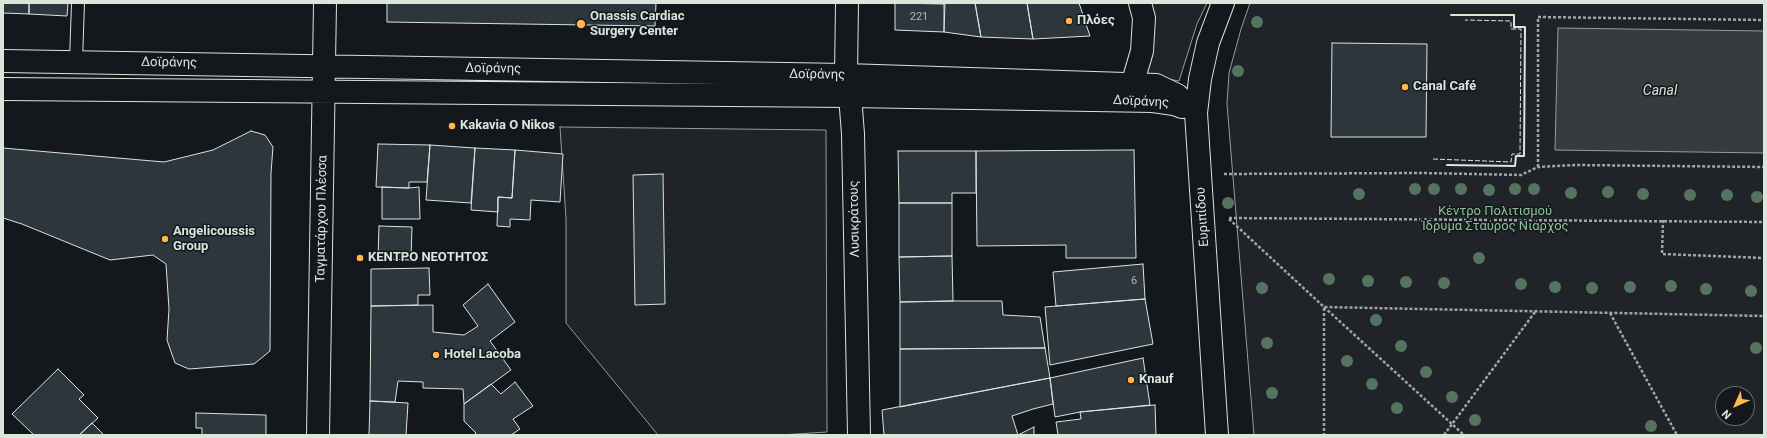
<!DOCTYPE html>
<meta charset="utf-8">
<style>
body{margin:0}
#map{position:relative;width:1767px;height:438px;overflow:hidden;background:#14181c;font-family:Roboto,sans-serif}
canvas{display:block}
.frame{position:absolute;inset:0;border:4px solid #d8e6dc;pointer-events:none}
.north{position:absolute;left:1715px;top:386px;width:40px;height:40px;box-sizing:border-box;background:#14181c;border:1px solid #626a69;border-radius:50%;rotate:225deg;font-size:11px;font-weight:700;line-height:16px;text-align:center;color:#d8e6dc}
.north::after{content:'';display:block;margin:auto;width:14px;height:18px;background:#ffb74d;clip-path:polygon(50% 0,100% 100%,50% 72%,0 100%)}
</style>
<div id="map">
<canvas width="1767" height="438"></canvas>
<div class="frame"></div>
<div class="north">N</div>
</div>
<script>
const g = document.querySelector('canvas').getContext('2d');
g.lineJoin = 'round';
function fill(path, color) {
  g.fillStyle = color;
  g.fill(path, 'evenodd');
}
function shape(rows) {
  const path = new Path2D();
  for (const r of rows) {
    path.moveTo(r[0], r[1]);
    for (let i = 2; i < r.length; i += 2) path.lineTo(r[i], r[i + 1]);
  }
  return path;
}
function stroke(path, color, width, dash) {
  g.strokeStyle = color;
  g.lineWidth = width;
  g.lineCap = dash ? 'butt' : 'round';
  g.setLineDash(dash || []);
  g.stroke(path);
}
function write(font, color, halo, rows, align = 'center') {
  g.font = font + ' Roboto,sans-serif';
  g.lineWidth = 3;
  g.setLineDash([]);
  g.textBaseline = 'middle';
  g.strokeStyle = halo;
  g.fillStyle = color;
  for (const [text, x, y, turn = 0] of rows) {
    g.save();
    g.translate(x, y);
    g.rotate((+turn || 0) * Math.PI / 180);
    g.textAlign = isNaN(turn) ? turn : align;
    if (halo) g.strokeText(text, 0, 0);
    g.fillText(text, 0, 0);
    g.restore();
  }
}
const green = shape([
 [1148,3,1207,3,1197,24,1179,81,1146,75,1148,3],
 [1250,3,1764,3,1764,435,1254,435,1227,104,1229,73,1241,29,1250,3],
 [1723,394,1747,394,1747,418,1723,418,1723,394],
 [560,127,826,130,827,432,781,435,658,435,566,323,566,219,560,127]
]);
fill(green, '#202428');
stroke(green, '#939e99', 1);
const water = shape([
 [1558,28,1764,31,1764,153,1555,150,1558,28]
]);
fill(water, '#363b3e');
stroke(water, '#939e99', 1);
const building = shape([
 [3,3,29,3,29,14,3,13,3,3],
 [29,3,68,3,67,16,29,14,29,3],
 [387,3,656,3,655,26,387,22,387,3],
 [895,3,944,4,944,32,895,30,895,3],
 [945,3,975,3,981,37,944,32,945,3],
 [975,3,1027,3,1033,39,981,37,975,3],
 [1027,3,1079,3,1090,36,1033,39,1027,3],
 [1332,43,1427,44,1426,137,1331,137,1332,43],
 [251,131,265,135,273,147,271,173,270,351,254,364,189,369,175,363,167,340,169,309,166,264,153,255,110,260,22,224,3,218,3,148,164,162,213,150,251,131],
 [378,144,430,145,427,182,409,182,409,188,376,187,378,144],
 [430,145,475,148,471,203,426,200,430,145],
 [475,148,515,150,512,198,498,197,498,212,471,210,475,148],
 [515,150,563,154,560,202,531,200,530,220,510,219,510,227,497,226,498,197,512,198,515,150],
 [1134,150,1136,258,1066,258,1066,245,977,246,976,151,1134,150],
 [898,151,976,151,976,193,952,193,952,203,899,203,898,151],
 [663,174,665,304,635,305,633,175,663,174],
 [382,187,409,188,419,187,420,219,382,219,382,187],
 [899,203,952,203,952,256,899,257,899,203],
 [379,226,412,227,411,260,378,259,379,226],
 [952,256,953,301,900,302,899,257,952,256],
 [1143,264,1145,299,1056,306,1053,272,1143,264],
 [429,268,430,295,418,295,418,305,371,306,371,269,429,268],
 [488,284,515,322,490,341,511,370,464,404,463,389,423,388,423,382,398,381,395,402,370,401,371,306,433,305,433,332,464,335,478,326,463,305,488,284],
 [1145,299,1153,344,1050,365,1045,307,1145,299],
 [953,301,1002,301,1003,315,1040,317,1045,348,900,349,900,302,953,301],
 [1045,348,1050,378,900,407,900,349,1045,348],
 [1143,358,1150,405,1080,412,1055,417,1050,378,1143,358],
 [58,369,84,395,79,399,98,418,79,435,34,435,12,414,58,369],
 [1050,378,1053,404,1033,409,1012,416,1018,435,884,435,882,410,1050,378],
 [515,382,533,406,513,419,520,429,511,435,474,435,476,433,464,421,464,404,491,384,501,394,515,382],
 [370,401,408,403,406,435,369,435,370,401],
 [1155,405,1156,435,1058,435,1056,422,1081,419,1080,412,1155,405],
 [196,413,266,415,266,435,202,435,202,428,196,428,196,413],
 [92,423,104,435,79,435,92,423],
 [1034,427,1034,435,1018,435,1034,427]
]);
fill(building, '#2c363c');
stroke(building, '#d8e6dc', 1);
const lane = shape([
 [76,61,78,3]
]);
const street = shape([
 [847,3,846,75,850,96,853,134,859,435],
 [3,61,846,75,1156,85,1177,95,1196,113],
 [1132,85,1142,51,1144,18,1140,3],
 [3,89,850,96,1153,101,1174,104,1182,107],
 [318,435,325,3],
 [1217,435,1196,113,1200,79,1208,43,1223,3]
]);
stroke(lane, '#d8e6dc', 14);
stroke(street, '#d8e6dc', 24);
stroke(shape([
 [1538,167,1538,17,1764,20],
 [1224,174,1421,173,1521,175,1538,167,1575,165,1764,167],
 [1229,218,1764,222],
 [1229,219,1324,307,1764,316],
 [1663,220,1662,254,1764,258],
 [1324,307,1464,435],
 [1324,308,1324,435],
 [1610,313,1677,435],
 [1444,435,1535,312]
]), '#9da8a2', 2.5, [3, 2]);
stroke(lane, '#14181c', 12);
stroke(street, '#14181c', 22);
stroke(shape([
 [1433,159,1511,162,1512,154,1520,154,1521,29,1511,29,1511,21,1465,20]
]), '#d8e6dc', 1, [5, 2]);
stroke(shape([
 [1447,165,1515,166,1516,156,1524,156,1525,27,1514,27,1514,15,1451,15]
]), '#d8e6dc', 2);
g.fillStyle = '#55745f';
for (const [x, y] of [
 [1257,22],
 [1238,71],
 [1415,189],
 [1434,189],
 [1461,189],
 [1515,189],
 [1534,189],
 [1489,190],
 [1608,192],
 [1571,193],
 [1359,194],
 [1643,194],
 [1690,195],
 [1727,195],
 [1757,197],
 [1228,203],
 [1479,258],
 [1329,279],
 [1368,281],
 [1406,282],
 [1444,283],
 [1521,284],
 [1671,286],
 [1555,287],
 [1630,287],
 [1262,288],
 [1592,288],
 [1706,289],
 [1751,291],
 [1376,320],
 [1267,343],
 [1401,346],
 [1756,348],
 [1347,361],
 [1426,372],
 [1372,384],
 [1272,393],
 [1452,397],
 [1397,408],
 [1475,420],
 [1651,426]
]) {
  g.beginPath();
  g.arc(x, y, 6, 0, 2 * Math.PI);
  g.fill();
}
for (const [x, y, r, color] of [
 [1069,21,4,"#ffb74d"],
 [581,24,5,"#ffb74d"],
 [1405,87,4,"#ffb74d"],
 [452,126,4,"#ffb74d"],
 [165,239,4,"#ffb74d"],
 [360,258,4,"#ffb74d"],
 [436,355,4,"#ffb74d"],
 [1131,380,4,"#ffb74d"]
]) {
  const dot = new Path2D();
  dot.arc(x, y, r, 0, 2 * Math.PI);
  g.fillStyle = color;
  g.fill(dot);
  stroke(dot, '#14181c', 1.5);
}
write('11px', '#adbab4', null, [
 ["221",919,17],
 ["6",1134,281]
]);
write('bold 13px', '#d8e6dc', '#14181c', [
 ["Onassis Cardiac",590,17],
 ["Surgery Center",590,32],
 ["Πλόες",1077,21],
 ["Canal Café",1413,87],
 ["Kakavia O Nikos",460,126],
 ["Angelicoussis",173,232],
 ["Group",173,247],
 ["ΚΕΝΤΡΟ ΝΕΟΤΗΤΟΣ",368,258],
 ["Hotel Lacoba",444,355],
 ["Knauf",1139,380]
], 'left');
write('13px', '#d8e6dc', '#14181c', [
 ["Δοϊράνης",169,63,1],
 ["Δοϊράνης",493,69,1],
 ["Δοϊράνης",817,75,1],
 ["Δοϊράνης",1141,102,3],
 ["Ευριπίδου",1203,217,-94],
 ["Ταγματάρχου Πλέσσα",322,219,-89],
 ["Λυσικράτους",855,219,-91]
]);
write('13px', '#8ac095', '#14181c', [
 ["Κέντρο Πολιτισμού",1495,212],
 ["Ίδρυμα Σταύρος Νιάρχος",1495,227]
]);
write('italic 14px', '#d8e6dc', '#14181c', [
 ["Canal",1660,91]
]);
</script>
